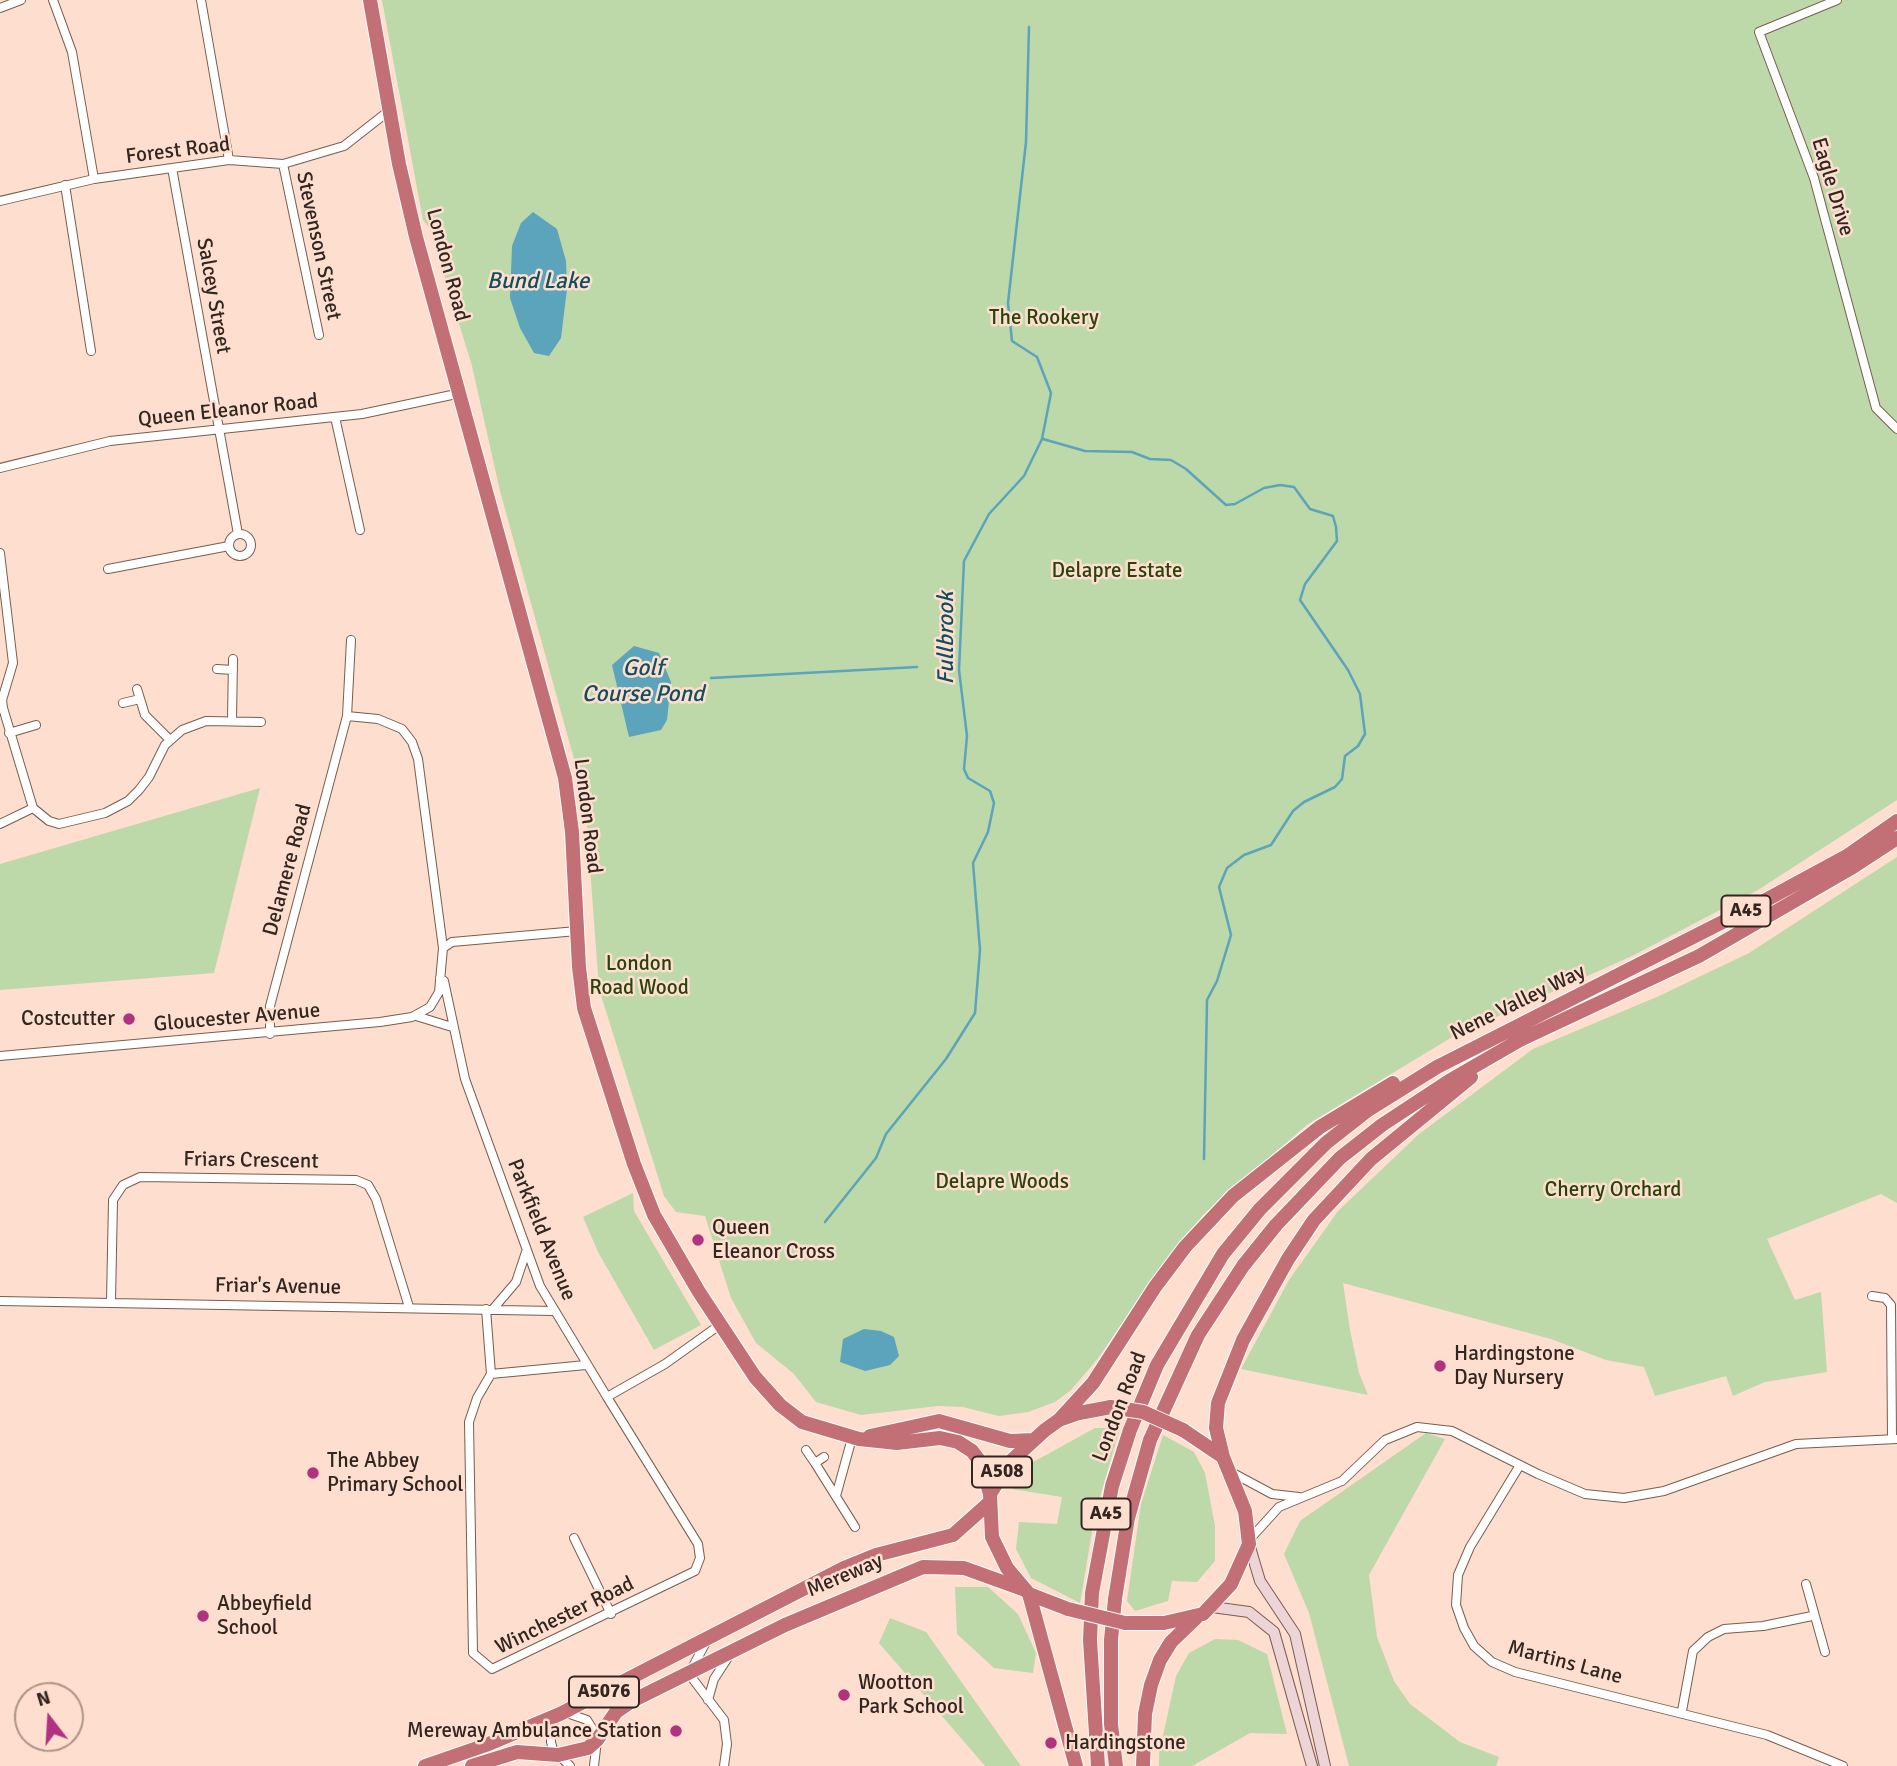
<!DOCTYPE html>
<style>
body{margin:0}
#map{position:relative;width:1897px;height:1766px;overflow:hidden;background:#fedece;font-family:Signika,sans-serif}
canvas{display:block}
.north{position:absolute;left:14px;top:1682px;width:70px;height:70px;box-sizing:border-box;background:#fedece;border:2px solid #ac9488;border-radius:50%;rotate:343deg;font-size:19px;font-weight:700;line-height:28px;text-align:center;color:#322620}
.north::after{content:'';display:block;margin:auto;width:24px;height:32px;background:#b03281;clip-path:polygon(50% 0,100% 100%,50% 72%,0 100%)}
</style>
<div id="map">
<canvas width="1897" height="1766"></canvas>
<div class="north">N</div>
</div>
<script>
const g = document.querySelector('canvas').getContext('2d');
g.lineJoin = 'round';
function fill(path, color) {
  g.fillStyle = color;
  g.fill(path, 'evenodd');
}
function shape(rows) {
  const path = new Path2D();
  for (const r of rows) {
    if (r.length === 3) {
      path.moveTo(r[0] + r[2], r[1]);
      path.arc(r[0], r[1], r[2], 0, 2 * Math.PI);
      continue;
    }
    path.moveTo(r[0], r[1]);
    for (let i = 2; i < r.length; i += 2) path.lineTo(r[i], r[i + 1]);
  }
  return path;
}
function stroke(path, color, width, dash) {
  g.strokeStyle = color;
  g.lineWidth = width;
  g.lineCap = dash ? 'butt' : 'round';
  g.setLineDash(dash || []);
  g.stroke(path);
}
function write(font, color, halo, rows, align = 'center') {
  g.font = font + ' Signika,sans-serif';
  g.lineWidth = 5;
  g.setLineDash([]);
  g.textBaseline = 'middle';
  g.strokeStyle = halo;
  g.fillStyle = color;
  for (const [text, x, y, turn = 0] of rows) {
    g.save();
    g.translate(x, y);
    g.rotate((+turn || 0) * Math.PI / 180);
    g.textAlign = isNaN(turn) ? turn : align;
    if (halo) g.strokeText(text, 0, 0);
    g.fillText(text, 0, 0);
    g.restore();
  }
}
fill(shape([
 [382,0,1897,0,1897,800,1758,890,1634,955,1454,1036,1308,1124,1203,1215,1133,1307,1099,1357,1071,1390,1055,1402,1028,1412,999,1416,963,1407,938,1406,861,1415,816,1402,794,1374,756,1343,731,1298,705,1216,676,1212,664,1196,599,989,585,799,500,491,472,366,430,229,423,220],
 [260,788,214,973,0,990,0,864],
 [1897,857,1897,1203,1881,1194,1767,1239,1795,1300,1821,1292,1827,1372,1765,1382,1733,1396,1726,1376,1655,1396,1644,1367,1606,1360,1551,1339,1343,1283,1350,1330,1359,1373,1368,1395,1241,1369,1289,1280,1338,1211,1419,1134,1533,1049,1659,996,1749,953],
 [633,1193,634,1211,701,1325,654,1350,598,1252,583,1217],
 [1095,1428,1120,1428,1095,1514,1080,1603,1031,1578,1016,1549,1019,1522,1057,1524,1062,1497,1012,1489,1026,1466],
 [1426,1433,1445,1439,1369,1575,1377,1637,1394,1681,1410,1704,1460,1742,1499,1757,1496,1766,1349,1766,1309,1613,1284,1554,1300,1521],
 [1163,1435,1194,1452,1205,1473,1215,1526,1215,1561,1197,1582,1172,1581,1168,1601,1135,1611,1127,1601,1141,1504],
 [955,1587,988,1587,1018,1614,1036,1653,1033,1673,994,1668,957,1634],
 [890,1618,926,1632,1021,1766,985,1766,879,1643],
 [1215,1639,1238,1640,1267,1654,1287,1734,1250,1733,1192,1766,1159,1766,1159,1754,1176,1676,1189,1653]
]), '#bdd8a9');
fill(shape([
 [533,212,557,229,566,261,567,289,561,338,549,356,534,353,520,328,510,298,512,246,521,223],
 [634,646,659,653,671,682,667,720,661,730,629,737,612,665],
 [864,1329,881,1331,894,1337,899,1356,890,1365,865,1371,840,1362,843,1339]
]), '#5ba4bb');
stroke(shape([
 [1043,439,1085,451,1132,452,1150,459,1171,460,1186,469,1226,505,1235,504,1264,488,1280,485,1294,487,1310,509,1333,516,1336,527,1337,541,1305,584,1300,600,1348,670,1360,694,1365,734,1358,746,1345,756,1342,779,1335,787,1304,802,1293,811,1271,845,1244,855,1227,868,1219,887,1231,935,1217,981,1207,1000,1204,1159],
 [711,678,917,667],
 [825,1222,876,1158,886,1134,946,1059,975,1013,980,950,973,863,988,832,994,803,990,791,968,778,964,769,967,736,959,670,964,561,989,514,1024,476,1042,439,1051,393,1037,357,1012,341,1008,303,1026,142,1029,27]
]), '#5ba4bb', 2.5);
const street = shape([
 [53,0,72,52,94,179],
 [201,0,229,160],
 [1837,0,1759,32,1814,178,1876,408,1897,429],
 [0,8,21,0],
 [283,164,319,335],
 [172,168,238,534],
 [65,185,91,351],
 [0,201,94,179,229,160,283,164,344,146,390,110],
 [335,417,360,530],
 [0,468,110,441,362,414,461,393],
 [240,545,11],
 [0,553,13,663,2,700,3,708,33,808],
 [108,569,229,546],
 [217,669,233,670],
 [137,689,145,715,170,740],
 [123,703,140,699],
 [232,720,233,659],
 [9,733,36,725],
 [0,824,33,808,49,821,59,824,105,813,128,801,139,790,149,777,165,745,182,730,206,721,261,722],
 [443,948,452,942,577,931],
 [440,978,444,981,465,1079,540,1286,607,1397,665,1364,721,1324],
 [416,1016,452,1027],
 [270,1034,270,1006,347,716,351,640],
 [0,1056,380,1022,412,1017,430,1007,439,992,443,948,418,759,412,742,402,729,378,719,347,716],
 [1872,1296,1885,1298,1891,1305,1892,1439],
 [0,1301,554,1311],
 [111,1301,113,1200,123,1185,140,1177,356,1180,368,1185,376,1199,409,1307],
 [486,1309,491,1374,477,1398,469,1422,473,1653,492,1669,695,1571,700,1558,698,1544,607,1397],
 [493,1309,516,1282,526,1252],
 [491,1374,586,1365],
 [806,1450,815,1463,824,1457],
 [815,1463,855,1527],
 [1520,1465,1470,1547,1458,1575,1456,1605,1464,1628,1474,1646,1492,1662,1515,1672,1767,1735,1843,1766],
 [1231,1472,1272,1494,1299,1497],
 [836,1496,852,1438],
 [574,1538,611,1614],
 [1250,1539,1279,1507,1342,1481,1385,1440,1417,1427,1452,1431,1538,1474,1585,1494,1624,1498,1664,1491,1796,1444,1897,1439],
 [1806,1584,1825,1652],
 [706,1642,689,1674,724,1720,727,1744,724,1766],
 [708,1700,714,1679,727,1659],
 [1682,1711,1693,1651,1708,1637,1724,1629,1763,1626,1812,1616],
 [567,1713,587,1720,595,1733,597,1740,594,1766],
 [556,1718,551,1726,551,1742,553,1750,570,1766]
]);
const secondary = shape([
 [1249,1544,1260,1581,1295,1634,1325,1766],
 [1212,1607,1249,1612,1274,1632,1312,1766]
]);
const highway = shape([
 [370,0,399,164,416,237,565,778,572,832,579,967,584,1008,634,1164,654,1215,699,1292,755,1377,780,1405,802,1422,859,1439,897,1443,940,1438,958,1442,972,1451,981,1463,990,1494],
 [1059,1420,1093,1383,1155,1287,1185,1247,1233,1196,1320,1127,1393,1083],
 [870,1436,939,1421,1010,1441,1032,1440],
 [1223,1457,1216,1428,1218,1403,1243,1340,1288,1259,1314,1220,1371,1159,1471,1077],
 [1029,1594,1076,1766],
 [1068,1609,1029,1594,1007,1568,992,1537,990,1494,1010,1462,1045,1430,1059,1420,1079,1413,1111,1407],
 [1125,1623,1164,1623,1203,1614,1231,1584,1249,1544,1245,1511,1223,1457,1183,1430],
 [425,1766,486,1745,560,1714,844,1568,876,1555,953,1535,989,1503],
 [472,1766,517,1752,558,1755,588,1748,597,1740,616,1712,632,1701,785,1625,923,1567,964,1568,1025,1590],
 [1098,1766,1090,1640,1092,1593,1112,1486,1130,1430,1157,1365,1223,1254,1260,1209,1326,1143,1368,1110,1437,1067,1764,901,1847,856,1897,821],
 [1116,1766,1111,1724,1111,1640,1115,1599,1128,1518,1150,1440,1198,1335,1243,1266,1276,1225,1340,1158,1382,1125,1449,1081,1520,1040,1699,956,1853,867,1897,838],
 [1143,1766,1145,1714,1151,1685,1160,1660,1171,1642,1196,1618]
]);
stroke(street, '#785d4f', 10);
stroke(secondary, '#785d4f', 12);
stroke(highway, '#fff', 16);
stroke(street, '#fff', 8);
stroke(secondary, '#edd4d6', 10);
stroke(highway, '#c27075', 14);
const highwayBridge = shape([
 [1111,1407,1143,1412,1183,1430],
 [1068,1609,1125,1623]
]);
stroke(highwayBridge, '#fff', 16, []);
stroke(highwayBridge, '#c27075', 14);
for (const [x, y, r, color] of [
 [129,1019,7,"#b03281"],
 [698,1240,7,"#b03281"],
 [1440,1366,7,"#b03281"],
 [313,1473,7,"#b03281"],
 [203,1616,7,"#b03281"],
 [844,1695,7,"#b03281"],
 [676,1731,7,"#b03281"],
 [1051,1743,7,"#b03281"]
]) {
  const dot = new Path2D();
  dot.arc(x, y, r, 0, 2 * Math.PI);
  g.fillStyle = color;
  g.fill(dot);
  stroke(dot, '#fedece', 2.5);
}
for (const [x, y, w] of [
 [1746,911,49],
 [1002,1472,60],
 [1106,1514,49],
 [604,1692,70]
]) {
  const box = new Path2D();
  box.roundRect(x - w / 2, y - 15.5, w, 31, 5);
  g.fillStyle = '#fedece';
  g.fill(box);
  stroke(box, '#322620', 2);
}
write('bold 19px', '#322620', null, [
 ["A45",1746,911],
 ["A508",1002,1472],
 ["A45",1106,1514],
 ["A5076",604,1692]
]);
write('21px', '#322620', '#fedece', [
 ["Forest Road",178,151,-7],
 ["Eagle Drive",1832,187,73],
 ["Stevenson Street",318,246,78],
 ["London Road",447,265,75],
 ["Salcey Street",213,296,80],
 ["Queen Eleanor Road",228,411,-6],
 ["London Road",587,816,83],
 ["Delamere Road",288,870,-75],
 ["Nene Valley Way",1518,1003,-26],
 ["Gloucester Avenue",237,1018,-5],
 ["Friars Crescent",251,1161,1],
 ["Parkfield Avenue",541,1230,68],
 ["Friar's Avenue",278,1287,1],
 ["London Road",1120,1407,-69],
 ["Mereway",845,1576,-23],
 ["Winchester Road",565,1616,-26],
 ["Martins Lane",1565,1663,15]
]);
write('21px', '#29440a', '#fedece', [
 ["The Rookery",1044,318],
 ["Delapre Estate",1117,571],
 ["London",639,964],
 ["Road Wood",639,988],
 ["Delapre Woods",1002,1182],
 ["Cherry Orchard",1613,1190]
]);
write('21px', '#322620', '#fedece', [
 ["Costcutter",115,1019,"right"],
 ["Queen",712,1228],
 ["Eleanor Cross",712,1252],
 ["Hardingstone",1454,1354],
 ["Day Nursery",1454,1378],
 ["The Abbey",327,1461],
 ["Primary School",327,1485],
 ["Abbeyfield",217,1604],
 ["School",217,1628],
 ["Wootton",858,1683],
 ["Park School",858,1707],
 ["Mereway Ambulance Station",662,1731,"right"],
 ["Hardingstone",1065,1743]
], 'left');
write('italic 23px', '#0f4f5f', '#fedece', [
 ["Bund Lake",538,282],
 ["Fullbrook",947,638,-90],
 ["Golf",643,669],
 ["Course Pond",643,695]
]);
</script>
